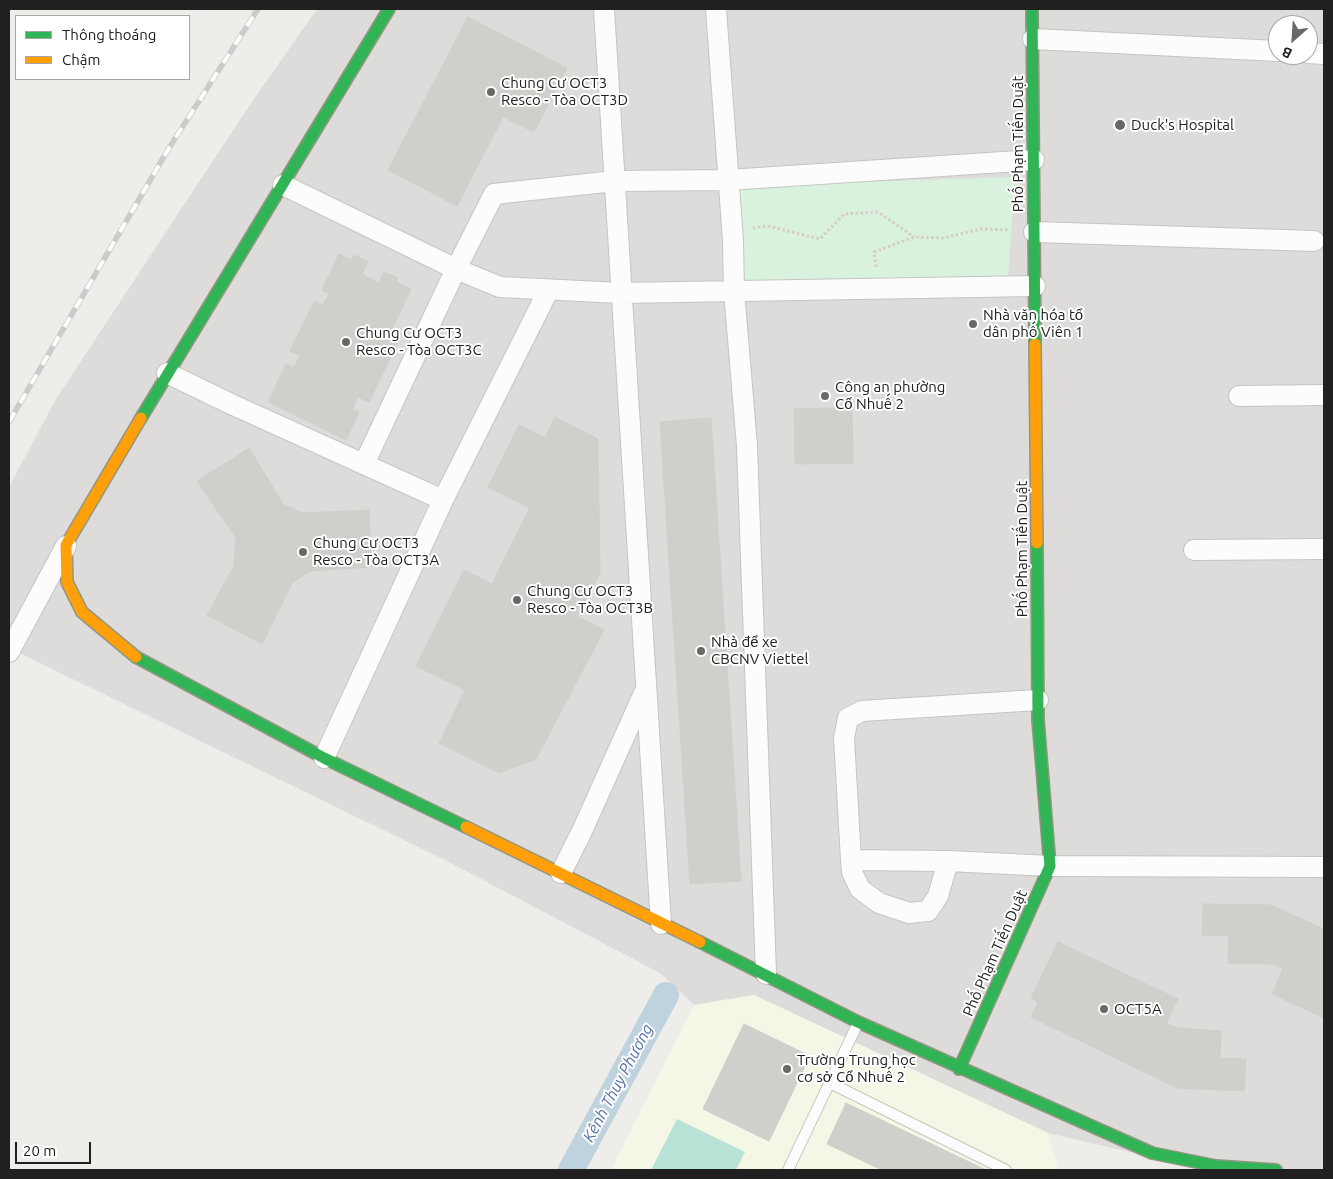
<!DOCTYPE html>
<meta charset="utf-8">
<style>
body{margin:0}
#map{position:relative;width:1333px;height:1179px;overflow:hidden;background:#eeede9;font-family:Ubuntu,sans-serif}
canvas{display:block}
.frame{position:absolute;inset:0;border:10px solid #202020;pointer-events:none}
.legend{position:absolute;left:15px;top:15px;width:175px;height:65px;box-sizing:border-box;background:#fff;border:1px solid #a6a6a6;margin:0;padding:6px 9px;list-style:none;font-size:15px;color:#202020}
.legend li{display:flex;align-items:center;gap:10px;height:25px}
.legend b{width:25px;border:1px solid #a6a6a6}
.north{position:absolute;left:1268px;top:15px;width:50px;height:50px;box-sizing:border-box;background:#fff;border:1px solid #a6a6a6;border-radius:50%;rotate:206deg;font-size:14px;font-weight:700;line-height:20px;text-align:center;color:#202020}
.north::after{content:'';display:block;margin:auto;width:18px;height:22px;background:#686866;clip-path:polygon(50% 0,100% 100%,50% 72%,0 100%)}
.scale{position:absolute;left:15px;top:1142px;width:76px;height:22px;box-sizing:border-box;border:2px solid #202020;border-top:0;padding-left:6px;font-size:15px;line-height:18px;white-space:nowrap;color:#202020;-webkit-text-stroke:4px #fff;paint-order:stroke}
</style>
<div id="map">
<canvas width="1333" height="1179"></canvas>
<div class="frame"></div>
<ul class="legend">
<li><b style="height:6px;background:#30b455"></b>Thông thoáng</li>
<li><b style="height:6px;background:#ff9f0a"></b>Chậm</li>
</ul>
<div class="north">B</div>
<div class="scale">20 m</div>
</div>
<script>
const g = document.querySelector('canvas').getContext('2d');
g.lineJoin = 'round';
function fill(path, color) {
  g.fillStyle = color;
  g.fill(path, 'evenodd');
}
function shape(rows) {
  const path = new Path2D();
  for (const r of rows) {
    path.moveTo(r[0], r[1]);
    for (let i = 2; i < r.length; i += 2) path.lineTo(r[i], r[i + 1]);
  }
  return path;
}
function stroke(path, color, width, dash) {
  g.strokeStyle = color;
  g.lineWidth = width;
  g.lineCap = dash ? 'butt' : 'round';
  g.setLineDash(dash || []);
  g.stroke(path);
}
function write(font, color, halo, rows, align = 'center') {
  g.font = font + ' Ubuntu,sans-serif';
  g.lineWidth = 4;
  g.setLineDash([]);
  g.textBaseline = 'middle';
  g.strokeStyle = halo;
  g.fillStyle = color;
  for (const [text, x, y, turn = 0] of rows) {
    g.save();
    g.translate(x, y);
    g.rotate((+turn || 0) * Math.PI / 180);
    g.textAlign = isNaN(turn) ? turn : align;
    if (halo) g.strokeText(text, 0, 0);
    g.fillText(text, 0, 0);
    g.restore();
  }
}
fill(shape([
 [317,9,1324,9,1324,1170,1207,1170,1048,1133,754,995,694,1005,660,973,445,860,9,648,9,487,56,399,249,106],
 [1278,25,1308,25,1308,55,1278,55]
]), '#dddcda');
fill(shape([
 [754,995,1048,1133,1059,1170,611,1170,694,1005]
]), '#f4f6e6');
fill(shape([
 [1015,177,1008,277,742,281,737,186]
]), '#d9f2dd');
fill(shape([
 [677,1119,745,1152,736,1170,651,1170]
]), '#b8e2d6');
stroke(shape([
 [571,1170,666,995]
]), '#bfd3de', 26);
const building = shape([
 [468,17,567,68,534,132,503,117,457,206,388,170,468,17],
 [339,254,351,260,354,255,368,262,362,274,379,283,384,272,398,278,396,282,411,289,392,329,402,334,369,402,358,397,353,409,359,412,346,440,268,402,286,364,294,368,300,356,290,351,314,301,323,305,329,294,322,290,339,254],
 [852,408,853,463,795,464,794,409,852,408],
 [555,417,598,439,600,573,577,616,604,630,536,759,499,773,439,743,465,690,416,666,464,570,492,584,530,508,488,487,519,425,545,438,555,417],
 [711,418,741,881,690,884,660,422,711,418],
 [249,448,283,504,303,513,369,510,371,567,310,571,292,583,262,644,207,615,234,566,236,538,197,481,249,448],
 [1203,904,1271,905,1324,929,1324,1018,1272,994,1283,969,1272,964,1228,963,1229,936,1202,935,1203,904],
 [1058,942,1178,999,1166,1023,1177,1028,1221,1031,1220,1058,1246,1059,1244,1091,1177,1088,1031,1017,1038,1002,1031,998,1058,942],
 [744,1024,810,1056,769,1141,703,1109,744,1024],
 [846,1103,986,1170,882,1170,827,1144,846,1103]
]);
fill(building, '#d1cfcc');
stroke(building, '#d1cfca', 1);
const lane = shape([
 [830,1083,1006,1170],
 [788,1170,858,1023]
]);
const street = shape([
 [604,9,661,924],
 [716,9,733,240,734,291,747,446,766,974],
 [1033,39,1278,51],
 [1308,53,1324,54],
 [283,185,456,269,500,287,621,293,1035,286],
 [1034,232,1314,241],
 [167,373,231,404,443,500],
 [1239,396,1324,395],
 [364,464,456,269,494,194,615,181,728,180,1034,160],
 [1194,550,1324,549],
 [9,652,66,546],
 [324,758,443,500,548,291],
 [851,860,948,861,1050,866,1324,867],
 [948,861,938,896,928,911,909,913,879,903,860,889,852,872,851,860,844,738,848,718,862,711,1038,700],
 [561,873,582,831,644,693]
]);
const fast = shape([
 [1032,9,1035,344],
 [141,418,389,9],
 [136,657,324,758,466,827],
 [700,942,858,1022,1152,1153,1216,1166,1276,1170],
 [959,1069,1050,866,1038,720,1037,543]
]);
const slow = shape([
 [1035,344,1037,543],
 [136,657,82,612,67,582,66,545,141,418],
 [466,827,700,942]
]);
stroke(lane, '#c5c5c3', 12);
stroke(street, '#c5c5c3', 22);
stroke(fast, '#929782', 14);
stroke(slow, '#929782', 14);
stroke(shape([
 [753,228,768,226,820,239,844,214,878,212,914,237],
 [876,267,874,252,914,237,943,238,981,229,1009,230]
]), '#d6ccc9', 3, [2.5, 2.5]);
stroke(lane, '#fcfcfc', 10);
stroke(street, '#fcfcfc', 20);
stroke(fast, '#30b455', 11);
stroke(slow, '#ff9f0a', 11);
const rail = shape([
 [9,422,169,148,258,9]
]);
stroke(rail, '#cbcbca', 5.5);
stroke(rail, '#fff', 4, [11]);
for (const [x, y, r, color] of [
 [491,92,5,"#686866"],
 [1120,125,6,"#686866"],
 [973,324,5,"#686866"],
 [346,342,5,"#686866"],
 [825,396,5,"#686866"],
 [303,552,5,"#686866"],
 [517,600,5,"#686866"],
 [701,651,5,"#686866"],
 [1104,1009,5,"#686866"],
 [787,1069,5,"#686866"]
]) {
  const dot = new Path2D();
  dot.arc(x, y, r, 0, 2 * Math.PI);
  g.fillStyle = color;
  g.fill(dot);
  stroke(dot, '#fff', 2);
}
write('15px', '#202020', '#fff', [
 ["Chung Cư OCT3",501,83],
 ["Resco - Tòa OCT3D",501,100],
 ["Duck's Hospital",1131,125],
 ["Nhà văn hóa tổ",983,315],
 ["dân phố Viên 1",983,332],
 ["Chung Cư OCT3",356,333],
 ["Resco - Tòa OCT3C",356,350],
 ["Công an phường",835,387],
 ["Cổ Nhuế 2",835,404],
 ["Chung Cư OCT3",313,543],
 ["Resco - Tòa OCT3A",313,560],
 ["Chung Cư OCT3",527,591],
 ["Resco - Tòa OCT3B",527,608],
 ["Nhà để xe",711,642],
 ["CBCNV Viettel",711,659],
 ["OCT5A",1114,1009],
 ["Trường Trung học",797,1060],
 ["cơ sở Cổ Nhuế 2",797,1077]
], 'left');
write('15px', '#202020', '#fff', [
 ["Phố Phạm Tiến Duật",1018,144,-90],
 ["Phố Phạm Tiến Duật",1022,549,-90],
 ["Phố Phạm Tiến Duật",995,953,-66]
]);
write('italic 16px', '#5270aa', '#fff', [
 ["Kênh Thuỵ Phương",618,1083,-62]
]);
</script>
